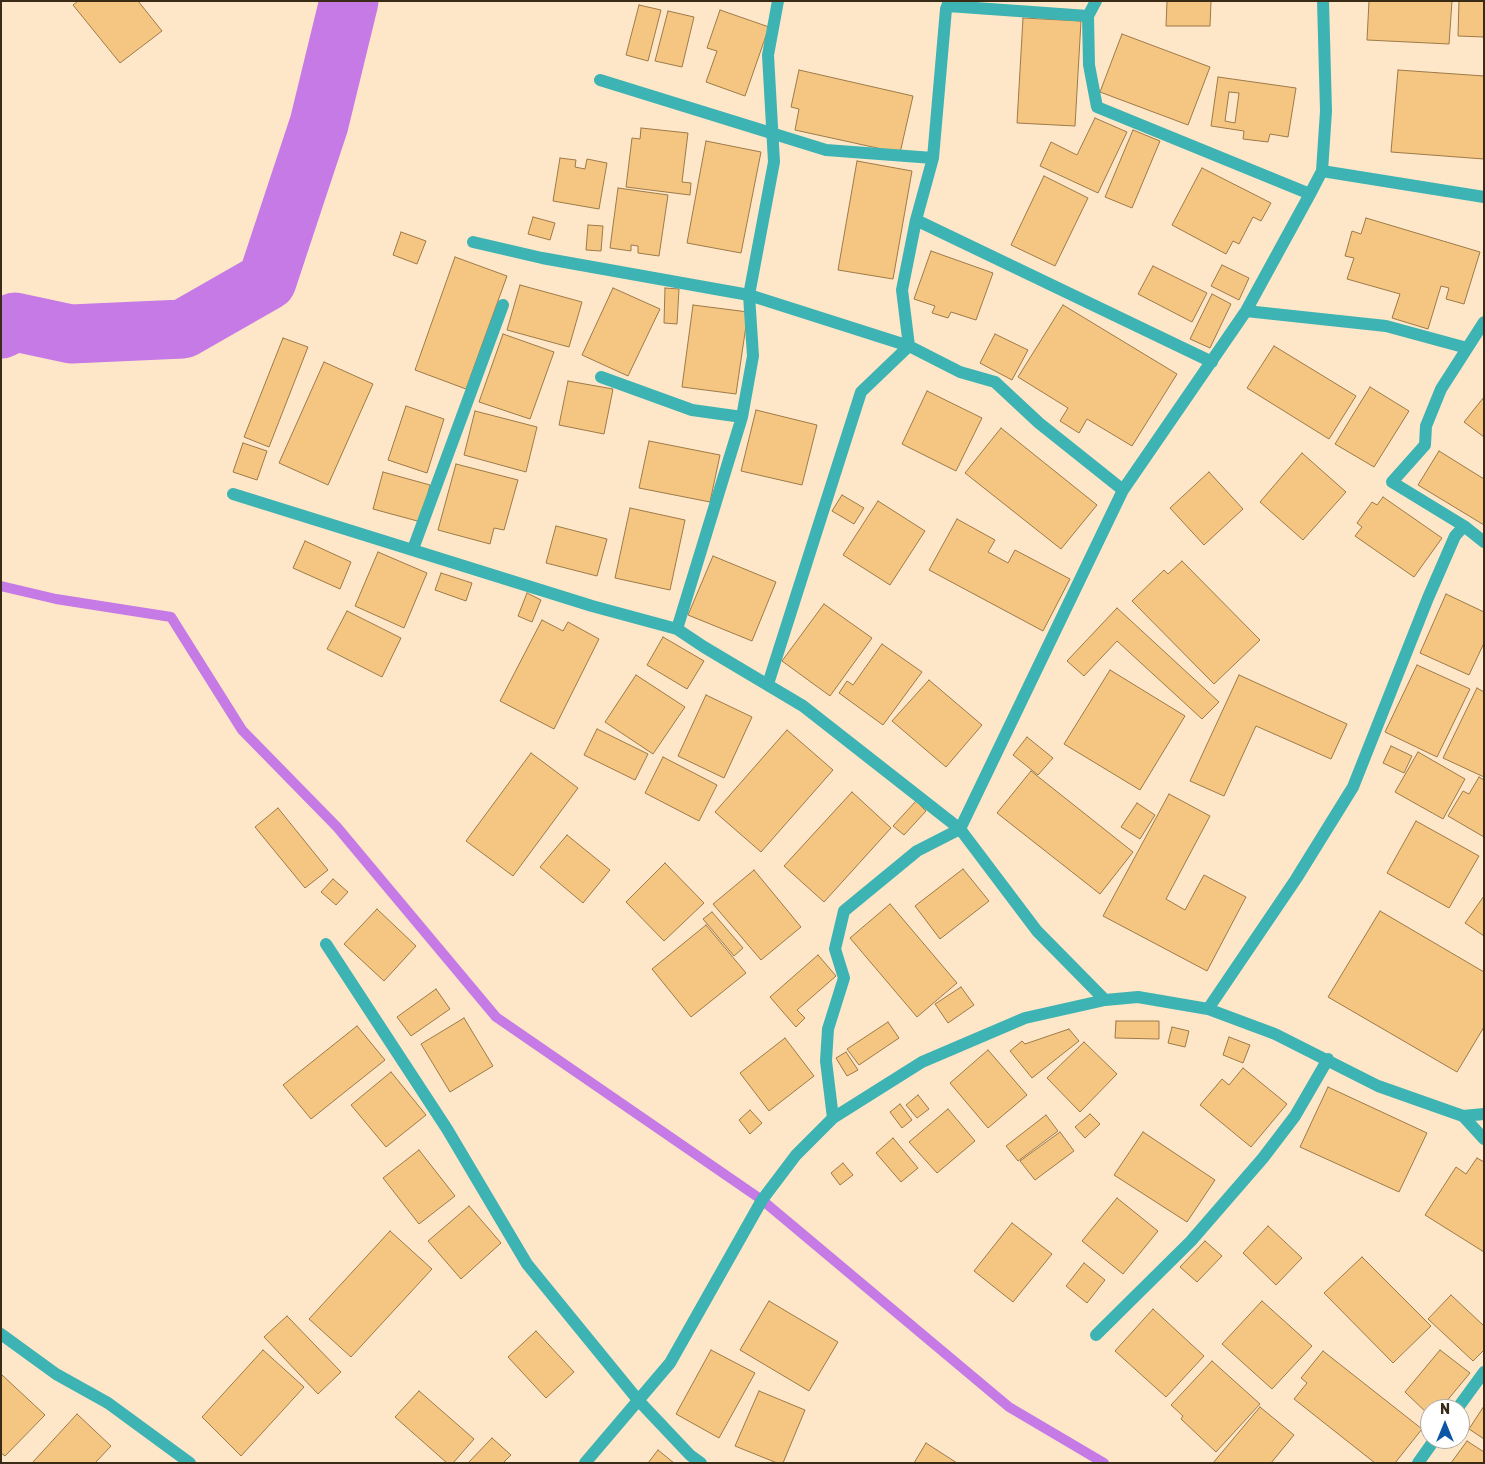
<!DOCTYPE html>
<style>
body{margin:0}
#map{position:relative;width:1485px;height:1464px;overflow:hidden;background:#fee7c8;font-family:Rubik,sans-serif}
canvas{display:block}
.frame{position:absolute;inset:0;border:2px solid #392b16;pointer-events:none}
.north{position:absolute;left:1420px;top:1399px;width:50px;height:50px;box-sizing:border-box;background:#fff;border:1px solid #b0aaa2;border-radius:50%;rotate:0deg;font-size:14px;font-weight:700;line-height:20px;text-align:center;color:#392b16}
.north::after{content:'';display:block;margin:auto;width:18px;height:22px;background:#0c56a5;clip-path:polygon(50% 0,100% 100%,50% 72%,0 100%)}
</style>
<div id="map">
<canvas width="1485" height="1464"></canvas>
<div class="frame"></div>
<div class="north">N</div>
</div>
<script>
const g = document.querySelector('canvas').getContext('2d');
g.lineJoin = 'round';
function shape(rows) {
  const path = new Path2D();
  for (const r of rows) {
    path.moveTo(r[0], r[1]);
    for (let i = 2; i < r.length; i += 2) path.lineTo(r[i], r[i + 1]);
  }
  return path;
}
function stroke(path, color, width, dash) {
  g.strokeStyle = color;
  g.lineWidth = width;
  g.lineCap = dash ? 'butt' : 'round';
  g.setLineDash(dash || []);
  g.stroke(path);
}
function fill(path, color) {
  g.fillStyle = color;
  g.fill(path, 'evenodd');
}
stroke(shape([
 [1,586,56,599,171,617,242,730,337,827,496,1017,762,1200,1009,1407,1104,1463]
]), '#c57ae5', 10);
stroke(shape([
 [1,329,15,322,71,334,183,329,267,281,319,124,349,1]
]), '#c57ae5', 59);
const building = shape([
 [78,1,138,1,162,31,120,63,73,5,78,1],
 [1167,1,1211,1,1210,26,1166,26,1167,1],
 [1369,1,1452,1,1449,44,1367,40,1369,1],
 [1459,1,1484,1,1484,37,1458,36,1459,1],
 [639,5,661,10,648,61,626,55,639,5],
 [720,10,769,27,745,96,706,82,717,51,707,48,720,10],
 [668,11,694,17,682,67,655,61,668,11],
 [1023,18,1081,21,1075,126,1017,123,1023,18],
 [1122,34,1210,67,1188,125,1100,92,1122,34],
 [799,70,913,96,900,153,795,130,799,109,791,107,799,70],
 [1398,70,1484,76,1484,159,1391,152,1398,70],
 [1218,77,1296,88,1288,137,1270,134,1268,142,1243,139,1244,131,1211,126,1218,77],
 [1229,92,1239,93,1235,123,1225,121,1229,92],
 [1095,118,1127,132,1098,193,1040,166,1051,142,1077,155,1095,118],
 [641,128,688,133,682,182,691,183,690,195,626,187,632,138,640,139,641,128],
 [1133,130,1160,141,1132,208,1105,197,1133,130],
 [706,141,761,152,741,253,687,243,706,141],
 [560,158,576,160,575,167,585,169,587,159,607,163,599,209,553,201,560,158],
 [857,161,912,171,893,279,838,270,857,161],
 [1202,168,1271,203,1261,221,1253,217,1239,244,1233,241,1226,254,1172,225,1202,168],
 [1044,176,1088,198,1055,266,1011,245,1044,176],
 [618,188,668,195,659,256,638,253,638,246,631,245,631,251,610,248,618,188],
 [533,217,555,223,550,240,528,234,533,217],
 [1366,218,1480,252,1464,304,1446,299,1449,288,1441,286,1428,329,1392,318,1400,294,1347,279,1354,258,1345,256,1352,231,1361,234,1366,218],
 [588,225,603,226,601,251,586,250,588,225],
 [401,232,426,241,417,264,393,255,401,232],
 [931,251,993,273,976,320,951,312,948,318,932,313,935,306,914,299,931,251],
 [455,257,507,276,466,389,415,370,455,257],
 [1222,265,1249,278,1239,300,1211,286,1222,265],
 [1153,266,1207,293,1192,322,1138,294,1153,266],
 [520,285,582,302,569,347,507,330,520,285],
 [613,288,660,309,628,376,582,355,613,288],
 [665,288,679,289,677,324,664,323,665,288],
 [1212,294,1231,304,1210,348,1190,339,1212,294],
 [693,305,748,312,736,394,682,387,693,305],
 [1063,305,1177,374,1132,446,1087,419,1079,433,1060,421,1068,408,1018,377,1063,305],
 [503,334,554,352,530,419,479,402,503,334],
 [995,334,1028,350,1012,380,980,363,995,334],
 [283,338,308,347,269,447,244,437,283,338],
 [1274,346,1356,396,1329,439,1247,388,1274,346],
 [324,362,373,384,328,485,279,463,324,362],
 [568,381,613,389,604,434,559,425,568,381],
 [1370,387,1409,411,1374,467,1335,444,1370,387],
 [927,391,982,418,956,471,902,444,927,391],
 [1484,397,1484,437,1464,422,1484,397],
 [406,406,444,419,427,473,388,460,406,406],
 [756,410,817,425,802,485,741,471,756,410],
 [475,411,537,427,526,472,464,455,475,411],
 [1001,428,1097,505,1061,549,965,473,1001,428],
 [649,441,720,455,710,502,639,488,649,441],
 [243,443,267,451,257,480,233,472,243,443],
 [1439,451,1484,479,1484,525,1418,485,1439,451],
 [1302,453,1346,492,1303,540,1260,502,1302,453],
 [456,464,518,480,504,530,494,528,490,544,438,530,456,464],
 [383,472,430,485,421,522,373,509,383,472],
 [1209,472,1243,509,1204,545,1170,508,1209,472],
 [842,495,864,508,854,524,832,511,842,495],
 [1383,497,1442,538,1414,577,1355,536,1362,527,1357,523,1372,502,1377,505,1383,497],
 [878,501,925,531,890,585,843,555,878,501],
 [630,508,685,520,670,590,615,578,630,508],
 [957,519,995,540,988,552,1008,563,1015,550,1070,579,1043,631,929,570,957,519],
 [556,526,607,539,597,576,546,563,556,526],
 [305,541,351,562,340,589,293,568,305,541],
 [378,552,427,573,404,628,355,606,378,552],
 [713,556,776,582,752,641,688,615,713,556],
 [1182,561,1260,640,1214,684,1132,601,1164,570,1168,574,1182,561],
 [441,573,472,583,466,601,435,590,441,573],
 [527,593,541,600,532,622,518,616,527,593],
 [1446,594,1484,612,1484,643,1469,675,1420,653,1446,594],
 [824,604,872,638,830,696,782,661,824,604],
 [1117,608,1219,702,1202,719,1117,641,1084,676,1067,661,1117,608],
 [347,611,401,638,382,677,327,649,347,611],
 [542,620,563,631,568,622,599,639,554,729,500,701,542,620],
 [663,637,704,661,687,689,647,665,663,637],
 [882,644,922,672,883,725,839,693,847,681,853,685,882,644],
 [1417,665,1470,689,1437,757,1385,732,1417,665],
 [1110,670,1185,716,1140,790,1064,744,1110,670],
 [636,675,685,707,653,754,605,722,636,675],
 [1239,675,1347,724,1331,759,1256,726,1224,796,1190,781,1239,675],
 [929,680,982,725,946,767,892,721,929,680],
 [1477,688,1484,692,1484,777,1443,758,1477,688],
 [706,695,752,717,724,778,678,756,706,695],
 [597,729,648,754,635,780,584,755,597,729],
 [787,730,833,770,761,852,715,812,787,730],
 [1027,737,1053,758,1038,775,1013,755,1027,737],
 [1391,746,1412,756,1404,773,1383,763,1391,746],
 [1418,752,1465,779,1443,819,1395,792,1418,752],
 [531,753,578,788,513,876,466,841,531,753],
 [663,757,717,785,699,821,645,793,663,757],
 [1031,771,1133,852,1100,894,997,813,1031,771],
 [1479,777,1484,780,1484,837,1448,816,1463,791,1469,794,1479,777],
 [852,792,891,828,824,902,784,866,852,792],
 [1169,794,1210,816,1166,899,1185,910,1204,875,1246,897,1207,971,1103,916,1169,794],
 [916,801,926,811,904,835,893,826,916,801],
 [1137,803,1155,815,1140,839,1121,827,1137,803],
 [278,808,328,870,305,888,255,827,278,808],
 [1416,821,1479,856,1449,908,1387,873,1416,821],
 [567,835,610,870,583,903,540,867,567,835],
 [665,863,704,903,664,941,626,902,665,863],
 [963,869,989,901,940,939,915,906,963,869],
 [754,870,801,927,761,960,713,904,754,870],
 [333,879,348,892,336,905,321,892,333,879],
 [1484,896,1484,936,1465,923,1484,896],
 [890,904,957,983,917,1017,850,938,890,904],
 [377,909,416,946,384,981,344,944,377,909],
 [1380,911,1484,972,1484,1027,1457,1072,1328,997,1380,911],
 [712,912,743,948,734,956,703,919,712,912],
 [706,925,746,973,691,1017,652,969,706,925],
 [818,955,836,976,797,1010,805,1018,796,1027,770,997,818,955],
 [961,987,974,1005,948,1023,935,1004,961,987],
 [436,989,450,1009,411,1036,397,1017,436,989],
 [464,1018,493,1066,450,1092,421,1044,464,1018],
 [1116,1021,1159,1021,1159,1039,1115,1038,1116,1021],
 [888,1022,899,1038,859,1065,847,1049,888,1022],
 [357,1026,385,1060,311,1119,283,1085,357,1026],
 [1172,1027,1189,1031,1185,1047,1168,1043,1172,1027],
 [1069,1029,1079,1041,1032,1078,1010,1051,1022,1041,1025,1044,1069,1029],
 [1229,1037,1250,1045,1243,1063,1223,1055,1229,1037],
 [785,1038,814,1076,769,1111,740,1073,785,1038],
 [1084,1042,1117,1074,1080,1112,1047,1078,1084,1042],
 [988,1050,1027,1095,988,1128,950,1083,988,1050],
 [846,1052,858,1070,847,1076,836,1058,846,1052],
 [1243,1068,1287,1104,1251,1147,1200,1105,1222,1079,1229,1085,1243,1068],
 [391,1072,426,1115,386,1147,351,1105,391,1072],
 [1328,1087,1427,1133,1399,1192,1300,1147,1328,1087],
 [918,1095,929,1109,917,1118,906,1105,918,1095],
 [900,1104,912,1120,902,1128,890,1112,900,1104],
 [948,1109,975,1141,937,1173,909,1142,948,1109],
 [750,1110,762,1123,750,1134,739,1120,750,1110],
 [1090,1114,1100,1124,1085,1138,1075,1127,1090,1114],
 [1046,1115,1058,1131,1018,1161,1006,1146,1046,1115],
 [1060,1132,1074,1151,1035,1180,1020,1161,1060,1132],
 [1143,1132,1215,1180,1187,1222,1114,1175,1143,1132],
 [893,1138,918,1168,901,1182,876,1153,893,1138],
 [419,1150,455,1196,419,1224,383,1178,419,1150],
 [1477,1158,1484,1162,1484,1252,1425,1215,1456,1167,1466,1174,1477,1158],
 [843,1163,853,1175,840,1185,831,1173,843,1163],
 [1117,1198,1158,1231,1123,1274,1082,1241,1117,1198],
 [469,1206,501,1243,461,1279,428,1241,469,1206],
 [1012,1223,1052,1254,1013,1302,974,1271,1012,1223],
 [1268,1226,1302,1258,1276,1285,1243,1253,1268,1226],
 [390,1231,432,1269,351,1357,309,1319,390,1231],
 [1205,1241,1222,1256,1197,1282,1180,1267,1205,1241],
 [1362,1257,1431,1326,1393,1363,1324,1293,1362,1257],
 [1084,1263,1105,1280,1087,1303,1066,1286,1084,1263],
 [1451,1295,1484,1326,1484,1350,1473,1361,1428,1319,1451,1295],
 [769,1301,838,1342,809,1391,740,1350,769,1301],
 [1262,1301,1312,1346,1272,1389,1222,1344,1262,1301],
 [1153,1309,1204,1356,1166,1397,1115,1351,1153,1309],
 [287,1316,341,1372,318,1394,264,1337,287,1316],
 [536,1331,574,1372,546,1398,508,1357,536,1331],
 [263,1350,304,1387,241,1456,202,1417,263,1350],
 [711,1350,755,1373,719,1438,676,1414,711,1350],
 [1440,1350,1470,1373,1440,1409,1430,1409,1430,1416,1405,1392,1440,1350],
 [1323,1351,1422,1429,1395,1463,1375,1463,1294,1399,1307,1383,1301,1378,1323,1351],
 [1212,1361,1260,1404,1216,1452,1181,1419,1183,1416,1171,1405,1212,1361],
 [1,1374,45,1415,5,1456,1,1453,1,1374],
 [419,1391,474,1439,453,1463,447,1463,395,1417,419,1391],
 [759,1391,805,1410,783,1463,777,1463,735,1446,759,1391],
 [1484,1406,1484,1439,1469,1429,1484,1406],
 [1260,1407,1294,1435,1271,1463,1213,1463,1260,1407],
 [77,1414,111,1446,95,1463,32,1463,77,1414],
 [492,1438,511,1455,503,1463,468,1463,492,1438],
 [1467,1441,1484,1452,1484,1463,1451,1463,1467,1441],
 [926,1443,957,1463,914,1463,926,1443],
 [658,1450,674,1463,648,1463,658,1450]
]);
fill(building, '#f5c582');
stroke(building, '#9d7a48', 1);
stroke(shape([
 [1096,1,1088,16,1089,65,1097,107,1310,194],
 [948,6,1088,16],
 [600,80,826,150,933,158],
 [1322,171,1484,197],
 [916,220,1212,362],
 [473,242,542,258,749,295,909,346,960,372,995,382,1039,423,1123,490],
 [1246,311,1386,326,1467,348],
 [1484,322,1441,389,1426,426,1425,445,1392,482,1464,526,1484,542],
 [601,377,692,410,742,417],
 [233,494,592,606,677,629,704,647,803,706,960,829,1037,931,1105,1000],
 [413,549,503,305],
 [677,629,742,417,753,356,749,295,774,162,768,55,778,1],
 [768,684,861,392,909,346,902,290,916,220,933,158,946,9,949,1],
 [326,944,447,1129,527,1264,638,1400,690,1455,701,1463],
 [1208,1009,1296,879,1353,787,1428,598,1455,536,1464,526],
 [1463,1116,1484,1139],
 [833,1118,826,1061,828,1029,844,978,835,949,844,911,917,851,960,829,1123,490,1246,311,1310,194,1322,171,1326,111,1323,1],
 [1,1334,56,1374,108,1403,190,1463],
 [1096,1335,1191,1241,1263,1158,1295,1116,1328,1059],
 [1457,1409,1484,1372],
 [585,1463,670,1363,762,1200,796,1155,833,1118,922,1062,1025,1018,1105,1000,1138,997,1208,1009,1275,1034,1378,1086,1463,1116,1484,1114],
 [1418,1463,1435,1439]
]), '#3eb3b3', 12);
</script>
